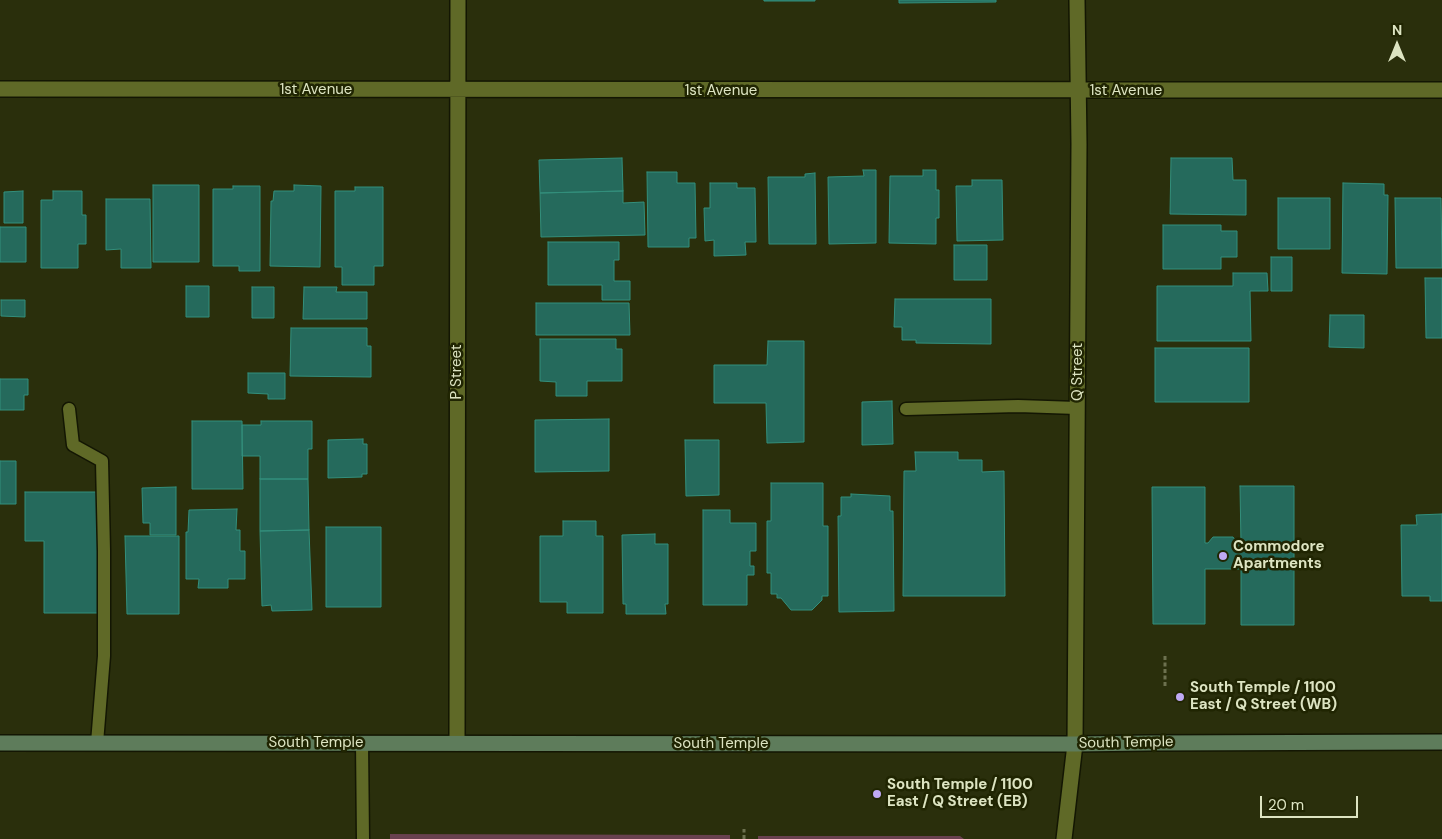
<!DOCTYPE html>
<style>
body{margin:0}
#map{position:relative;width:1442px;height:839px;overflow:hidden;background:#2a2f0c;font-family:"DM Sans",sans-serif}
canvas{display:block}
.north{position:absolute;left:1372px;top:20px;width:50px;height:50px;-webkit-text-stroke:4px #202502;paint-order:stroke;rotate:0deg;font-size:14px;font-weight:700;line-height:20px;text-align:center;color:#dde4c2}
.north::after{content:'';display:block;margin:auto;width:18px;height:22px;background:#dde4c2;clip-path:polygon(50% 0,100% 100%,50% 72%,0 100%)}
.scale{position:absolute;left:1260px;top:796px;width:98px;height:22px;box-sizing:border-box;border:2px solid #dde4c2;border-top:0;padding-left:6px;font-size:15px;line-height:18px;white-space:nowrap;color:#dde4c2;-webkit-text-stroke:4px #202502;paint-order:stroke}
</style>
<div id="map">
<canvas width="1442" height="839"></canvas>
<div class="north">N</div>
<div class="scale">20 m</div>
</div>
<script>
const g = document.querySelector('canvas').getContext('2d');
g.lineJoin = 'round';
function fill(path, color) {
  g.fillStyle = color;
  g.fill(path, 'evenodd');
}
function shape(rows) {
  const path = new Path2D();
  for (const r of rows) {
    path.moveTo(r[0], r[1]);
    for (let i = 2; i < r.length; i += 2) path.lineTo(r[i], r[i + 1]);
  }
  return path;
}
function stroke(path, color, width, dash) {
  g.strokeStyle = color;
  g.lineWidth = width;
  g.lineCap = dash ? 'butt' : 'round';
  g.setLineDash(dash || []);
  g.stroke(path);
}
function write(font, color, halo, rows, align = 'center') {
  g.font = font + ' "DM Sans",sans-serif';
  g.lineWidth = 5;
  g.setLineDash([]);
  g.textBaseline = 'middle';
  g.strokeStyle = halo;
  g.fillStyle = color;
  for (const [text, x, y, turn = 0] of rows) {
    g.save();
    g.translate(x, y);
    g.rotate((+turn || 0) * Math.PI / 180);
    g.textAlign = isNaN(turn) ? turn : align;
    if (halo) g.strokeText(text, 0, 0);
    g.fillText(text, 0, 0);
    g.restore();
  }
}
fill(shape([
 [390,834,730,835,730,839,390,839],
 [758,836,960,836,964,839,758,839]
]), '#69414f');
const building = shape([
 [764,0,815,0,815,1,764,1,764,0],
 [899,0,996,0,996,2,899,3,899,0],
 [622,158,623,191,540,193,539,160,622,158],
 [1171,158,1232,158,1233,180,1246,180,1246,215,1170,214,1171,158],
 [863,170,876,170,876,243,829,244,828,177,864,176,863,170],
 [923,170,936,170,936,190,939,190,939,218,936,218,936,244,889,243,890,176,923,176,923,170],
 [647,172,677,172,677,183,695,183,696,238,689,238,689,247,648,247,647,172],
 [815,173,816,244,769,244,768,177,805,177,805,174,815,173],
 [972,180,1002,180,1003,240,957,241,956,186,972,186,972,180],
 [710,183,737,183,737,188,755,188,756,242,745,242,746,255,714,256,714,240,705,241,704,208,710,208,710,183],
 [1343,183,1384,184,1384,195,1388,195,1387,274,1342,273,1343,183],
 [153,185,199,185,199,262,153,262,153,185],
 [294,185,321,186,320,267,270,266,271,201,273,201,274,191,294,191,294,185],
 [233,186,260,186,260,271,239,271,239,266,213,266,213,189,233,189,233,186],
 [355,187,383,187,383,266,374,266,374,285,342,285,342,267,335,267,335,191,355,191,355,187],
 [23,191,23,223,4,223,4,192,23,191],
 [53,191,82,191,82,215,86,215,86,244,78,244,78,268,41,268,41,200,53,200,53,191],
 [623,191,623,203,644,202,645,235,541,237,540,193,623,191],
 [1278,198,1330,198,1330,249,1278,249,1278,198],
 [1395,198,1441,198,1442,268,1396,268,1395,198],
 [106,199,150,199,151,268,121,268,121,249,106,250,106,199],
 [1163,225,1221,225,1221,231,1237,231,1237,257,1221,257,1221,269,1163,269,1163,225],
 [0,227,26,227,26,262,0,262,0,227],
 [548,242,619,242,619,260,614,260,614,281,630,281,630,300,602,300,602,285,548,285,548,242],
 [954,245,987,245,987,280,954,280,954,245],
 [1271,257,1292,257,1292,291,1271,291,1271,257],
 [1233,273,1267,273,1268,291,1250,291,1251,341,1157,341,1157,286,1233,286,1233,273],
 [1425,278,1442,278,1442,338,1426,338,1425,278],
 [186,286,209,286,209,317,186,317,186,286],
 [252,287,274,287,274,318,252,318,252,287],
 [304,287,337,287,336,292,367,292,367,319,303,319,304,287],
 [895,299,991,299,991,344,916,343,916,340,902,340,902,327,894,327,895,299],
 [1,300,25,300,25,317,1,316,1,300],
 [536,303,629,303,630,335,536,335,536,303],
 [1330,315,1364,315,1364,348,1329,347,1330,315],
 [291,328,367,328,367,346,371,346,371,377,290,376,291,328],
 [540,339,616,339,616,349,622,349,622,381,587,381,587,396,556,396,556,382,540,381,540,339],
 [768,341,804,341,804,442,767,443,766,403,714,403,714,365,767,365,768,341],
 [1155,348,1249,348,1249,402,1155,402,1155,348],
 [248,373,285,373,285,399,268,399,268,394,248,393,248,373],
 [0,379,28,379,28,395,24,395,24,410,0,410,0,379],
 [892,401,893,444,862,445,862,402,892,401],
 [609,419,609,471,535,472,535,420,609,419],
 [192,421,242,421,243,489,192,489,192,421],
 [261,421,312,421,312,449,308,449,308,479,260,479,260,456,242,456,242,425,261,425,261,421],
 [363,439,363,444,367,444,367,474,362,474,362,477,328,478,328,440,363,439],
 [685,440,719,440,719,495,686,496,685,440],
 [915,452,958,452,958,460,982,460,982,472,1004,471,1005,596,903,596,904,471,916,471,915,452],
 [0,461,16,461,16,504,0,504,0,461],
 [260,479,308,479,309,530,260,531,260,479],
 [771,483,823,483,823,526,828,526,828,596,822,596,822,600,812,610,791,610,781,598,777,598,777,594,771,594,771,573,767,573,767,521,771,521,771,483],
 [1240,486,1294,486,1294,625,1241,625,1241,569,1205,569,1205,624,1153,624,1152,487,1205,487,1205,543,1208,543,1213,537,1233,537,1238,544,1241,544,1240,486],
 [176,487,176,535,150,535,150,523,143,523,142,488,176,487],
 [25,492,99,492,99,613,44,613,44,541,25,541,25,492],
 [851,494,890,496,890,511,893,511,894,611,839,612,838,516,841,516,841,497,851,497,851,494],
 [237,509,236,530,240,530,240,551,245,551,245,579,228,579,228,588,198,588,199,579,186,579,186,532,188,532,189,510,237,509],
 [703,510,730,510,730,523,756,523,756,551,750,551,750,566,754,566,754,575,747,575,747,605,703,605,703,510],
 [1442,514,1442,601,1430,601,1430,596,1402,596,1401,525,1417,525,1416,515,1442,514],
 [563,521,596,521,596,536,603,536,603,613,567,613,567,602,540,602,540,536,563,536,563,521],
 [326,527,381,527,381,607,326,607,326,527],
 [309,530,312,610,272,611,271,605,262,606,260,531,309,530],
 [655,534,655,544,668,544,668,604,665,604,666,614,626,614,626,604,623,604,622,535,655,534],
 [125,536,179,536,179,614,127,614,125,536]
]);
fill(building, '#256a5c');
stroke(building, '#338f7c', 1);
const lane = shape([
 [69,409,73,445,102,461,104,551,104,656,97,743],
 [906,409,1018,406,1077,408],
 [362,743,363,839]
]);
const street = shape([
 [0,89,1442,90],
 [457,743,458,0],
 [1064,839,1075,744,1079,144,1077,0]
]);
const secondary = shape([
 [0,743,1075,744,1149,743,1442,742]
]);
stroke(lane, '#131603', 15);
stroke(street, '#131603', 18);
stroke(secondary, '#131603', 18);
stroke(shape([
 [1165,656,1165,687],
 [744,839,744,829]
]), '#6c714f', 3, [4, 2.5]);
stroke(lane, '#5f6927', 12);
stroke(street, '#5f6927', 15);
stroke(secondary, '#5e7c5b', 15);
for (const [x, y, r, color] of [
 [1223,556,5,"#bfa9f4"],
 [1180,697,5,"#bfa9f4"],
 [877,794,5,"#bfa9f4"]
]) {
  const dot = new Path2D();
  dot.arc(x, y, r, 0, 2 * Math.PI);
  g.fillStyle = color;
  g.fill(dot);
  stroke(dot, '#202502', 2);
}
write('15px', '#dde4c2', '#202502', [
 ["1st Avenue",316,90],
 ["1st Avenue",721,91],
 ["1st Avenue",1126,91],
 ["P Street",457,372,-90],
 ["Q Street",1078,372,-90],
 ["South Temple",316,743],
 ["South Temple",1126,743,-1],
 ["South Temple",721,744]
]);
write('bold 15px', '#dde4c2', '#202502', [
 ["Commodore",1233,547],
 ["Apartments",1233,564],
 ["South Temple / 1100",1190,688],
 ["East / Q Street (WB)",1190,705],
 ["South Temple / 1100",887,785],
 ["East / Q Street (EB)",887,802]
], 'left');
</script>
